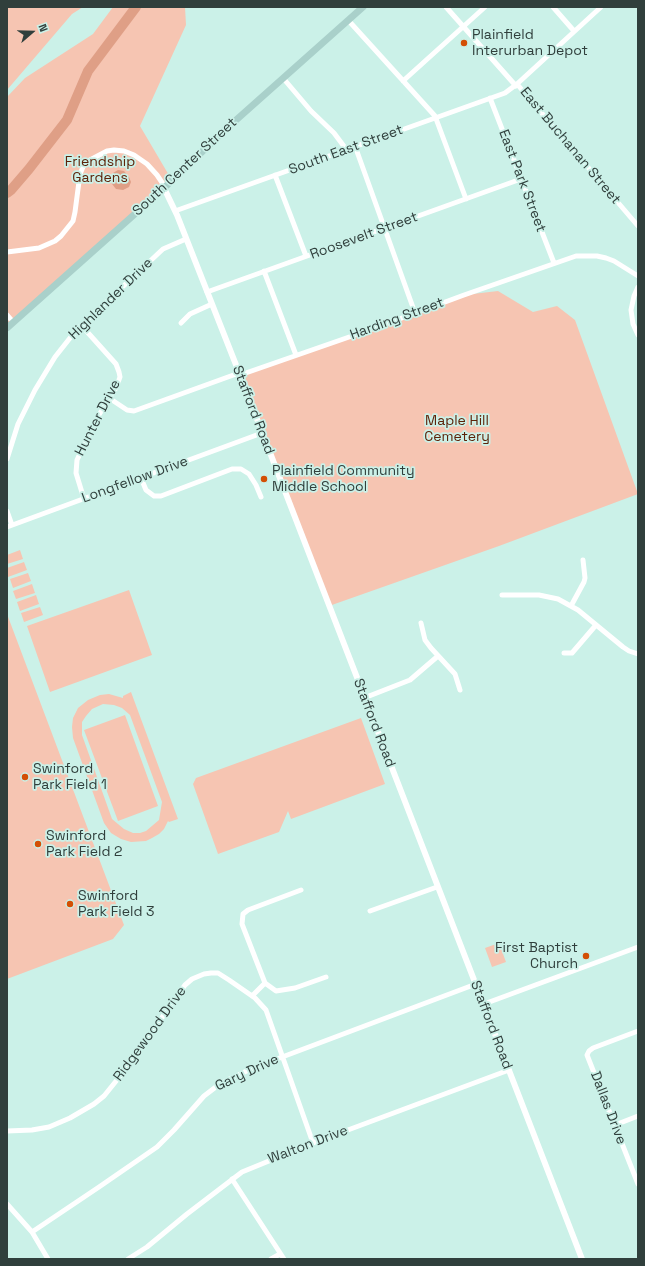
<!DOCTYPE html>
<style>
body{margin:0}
#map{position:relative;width:645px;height:1266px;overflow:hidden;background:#cbf1e8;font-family:"Space Grotesk",sans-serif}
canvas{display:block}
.frame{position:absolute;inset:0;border:8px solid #303f3c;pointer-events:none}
.north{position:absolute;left:12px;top:12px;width:40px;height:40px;-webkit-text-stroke:3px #cbf1e8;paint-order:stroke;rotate:70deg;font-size:11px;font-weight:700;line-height:16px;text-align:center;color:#303f3c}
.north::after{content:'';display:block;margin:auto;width:14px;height:18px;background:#303f3c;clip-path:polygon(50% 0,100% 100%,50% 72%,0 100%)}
</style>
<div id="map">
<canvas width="645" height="1266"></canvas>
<div class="frame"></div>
<div class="north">N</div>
</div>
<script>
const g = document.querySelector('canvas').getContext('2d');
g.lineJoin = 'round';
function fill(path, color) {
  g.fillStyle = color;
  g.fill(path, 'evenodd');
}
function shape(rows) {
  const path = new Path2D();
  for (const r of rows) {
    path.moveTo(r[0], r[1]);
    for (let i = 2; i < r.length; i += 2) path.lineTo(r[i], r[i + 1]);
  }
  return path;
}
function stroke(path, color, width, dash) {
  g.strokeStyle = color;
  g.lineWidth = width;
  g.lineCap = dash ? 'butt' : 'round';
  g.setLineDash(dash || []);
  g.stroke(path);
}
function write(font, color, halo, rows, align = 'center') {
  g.font = font + ' "Space Grotesk",sans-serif';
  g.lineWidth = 3.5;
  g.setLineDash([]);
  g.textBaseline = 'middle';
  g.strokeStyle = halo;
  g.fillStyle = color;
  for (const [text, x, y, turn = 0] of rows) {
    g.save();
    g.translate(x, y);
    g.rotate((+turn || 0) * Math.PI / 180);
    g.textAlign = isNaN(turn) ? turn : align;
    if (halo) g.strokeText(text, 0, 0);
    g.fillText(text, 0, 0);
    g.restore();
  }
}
fill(shape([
 [7,7,83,7,72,14,7,90],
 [113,7,185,7,186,25,140,126,170,177,164,188,7,332,7,193,13,189,7,192,7,97,25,78,93,34],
 [498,291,533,312,557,306,575,320,638,494,499,546,329,606,240,375,464,295],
 [20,550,23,559,7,564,7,555],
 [24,562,27,570,8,577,7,568],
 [28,573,31,581,13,588,10,579],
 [32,584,35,593,16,599,13,591],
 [129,590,152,655,50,692,27,626],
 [36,595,39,604,20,611,17,602],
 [40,607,43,615,24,622,21,613],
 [7,614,124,925,113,939,7,979],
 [131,692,178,819,169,822,168,821,164,829,159,834,152,838,146,841,131,842,121,839,111,833,104,823,73,738,72,727,73,718,78,708,88,700,100,695,109,694,123,698,123,696],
 [103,704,114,705,122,708,130,715,162,802,159,820,146,831,140,833,133,833,124,829,112,819,82,735,82,722,86,716,92,709],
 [125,715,158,806,118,821,84,730],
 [361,718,385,784,291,819,288,811,279,832,218,854,193,784,196,778],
 [499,943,506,962,492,967,485,948]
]), '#f6c5b2');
fill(shape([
 [118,170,124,171,129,177,131,182,129,187,123,190,116,189,112,184,111,178,113,173]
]), '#df9f86');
stroke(shape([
 [7,193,11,190,29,169,67,120,88,71,136,7]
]), '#df9f86', 10);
stroke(shape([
 [446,7,516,86],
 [553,7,574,31],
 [348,20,435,116,466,199],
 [283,78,311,111,334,133,346,149],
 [403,81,485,7],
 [517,84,638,226],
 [490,98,554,263],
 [355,146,415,313],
 [275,175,306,256],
 [175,211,505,93,517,84,601,7],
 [7,252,39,248,55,241,61,236,73,221,75,212,80,174,83,167,88,161,107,151,114,150,124,151,134,155,147,164,157,175,165,187],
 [264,271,296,355],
 [638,287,634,296,631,310,633,324,638,335],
 [207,292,521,179],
 [7,315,13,322],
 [181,323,190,314,212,304],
 [81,325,116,364,119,372,120,377,116,388,95,421,77,460,76,473,84,499],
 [240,375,375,328,464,295,576,256,597,256,606,258,614,261,638,276],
 [109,398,127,410,134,411,239,373],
 [7,459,18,424,35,390,55,357,70,338,85,322,163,249,186,239],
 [141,478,146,490,154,496,161,496,232,469,241,469,249,474,256,485,261,497],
 [7,511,12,525],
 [7,527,262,433],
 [502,595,539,595,558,599,578,610,623,647,629,651,638,654],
 [571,606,584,582,585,578,583,560],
 [421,623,425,640,431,648,455,674,460,690],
 [564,653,572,653,596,625],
 [364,698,410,680,438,656],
 [301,890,248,910,243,914,242,924,265,983,276,991,295,988,326,977],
 [370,911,437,887],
 [252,996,265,983],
 [484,1004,638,947],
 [638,1031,593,1048,589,1051,587,1055,638,1184],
 [615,1125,638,1116],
 [7,1131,32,1130,49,1127,70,1118,94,1104,104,1096,125,1070,185,985,192,979,204,974,211,973,218,973,229,980,255,998,266,1010,313,1143],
 [232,1179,284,1259],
 [7,1204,32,1232,48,1259],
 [32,1232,99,1187,157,1147,174,1130,204,1096,221,1083,253,1068,476,984],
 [128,1259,147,1247,187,1214,242,1172,313,1143,509,1070],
 [271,1259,280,1254]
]), '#fff', 5);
stroke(shape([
 [164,188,177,215,240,375,582,1259]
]), '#fff', 6);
stroke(shape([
 [7,328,164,188,226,129,363,7]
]), '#a9d0ca', 7);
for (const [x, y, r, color] of [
 [464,43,4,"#d34f04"],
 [264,479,4,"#d34f04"],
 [25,777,4,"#d34f04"],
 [38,844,4,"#d34f04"],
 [70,904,4,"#d34f04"],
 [586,956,4,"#d34f04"]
]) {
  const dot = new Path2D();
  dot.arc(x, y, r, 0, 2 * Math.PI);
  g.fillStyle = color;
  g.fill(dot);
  stroke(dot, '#cbf1e8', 1.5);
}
write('14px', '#303f3c', '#cbf1e8', [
 ["Plainfield",472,35],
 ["Interurban Depot",472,51],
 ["Plainfield Community",272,471],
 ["Middle School",272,487],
 ["Swinford",33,769],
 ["Park Field 1",33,785],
 ["Swinford",46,836],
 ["Park Field 2",46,852],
 ["Swinford",78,896],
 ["Park Field 3",78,912],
 ["First Baptist",578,948,"right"],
 ["Church",578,964,"right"]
], 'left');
write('14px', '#303f3c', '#cbf1e8', [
 ["East Buchanan Street",570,146,50],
 ["South East Street",346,150,-20],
 ["South Center Street",185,167,-43],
 ["East Park Street",522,181,69],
 ["Roosevelt Street",364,236,-20],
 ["Highlander Drive",111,299,-44],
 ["Harding Street",397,319,-20],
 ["Stafford Road",253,410,69],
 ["Hunter Drive",98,418,-63],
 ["Longfellow Drive",135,480,-20],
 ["Stafford Road",374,723,69],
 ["Stafford Road",491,1025,69],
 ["Ridgewood Drive",150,1034,-54],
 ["Gary Drive",247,1073,-25],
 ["Dallas Drive",608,1108,69],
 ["Walton Drive",308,1145,-21]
]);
write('14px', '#5d2309', '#cbf1e8', [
 ["Friendship",100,162],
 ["Gardens",100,178],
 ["Maple Hill",457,421],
 ["Cemetery",457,437]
]);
</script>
